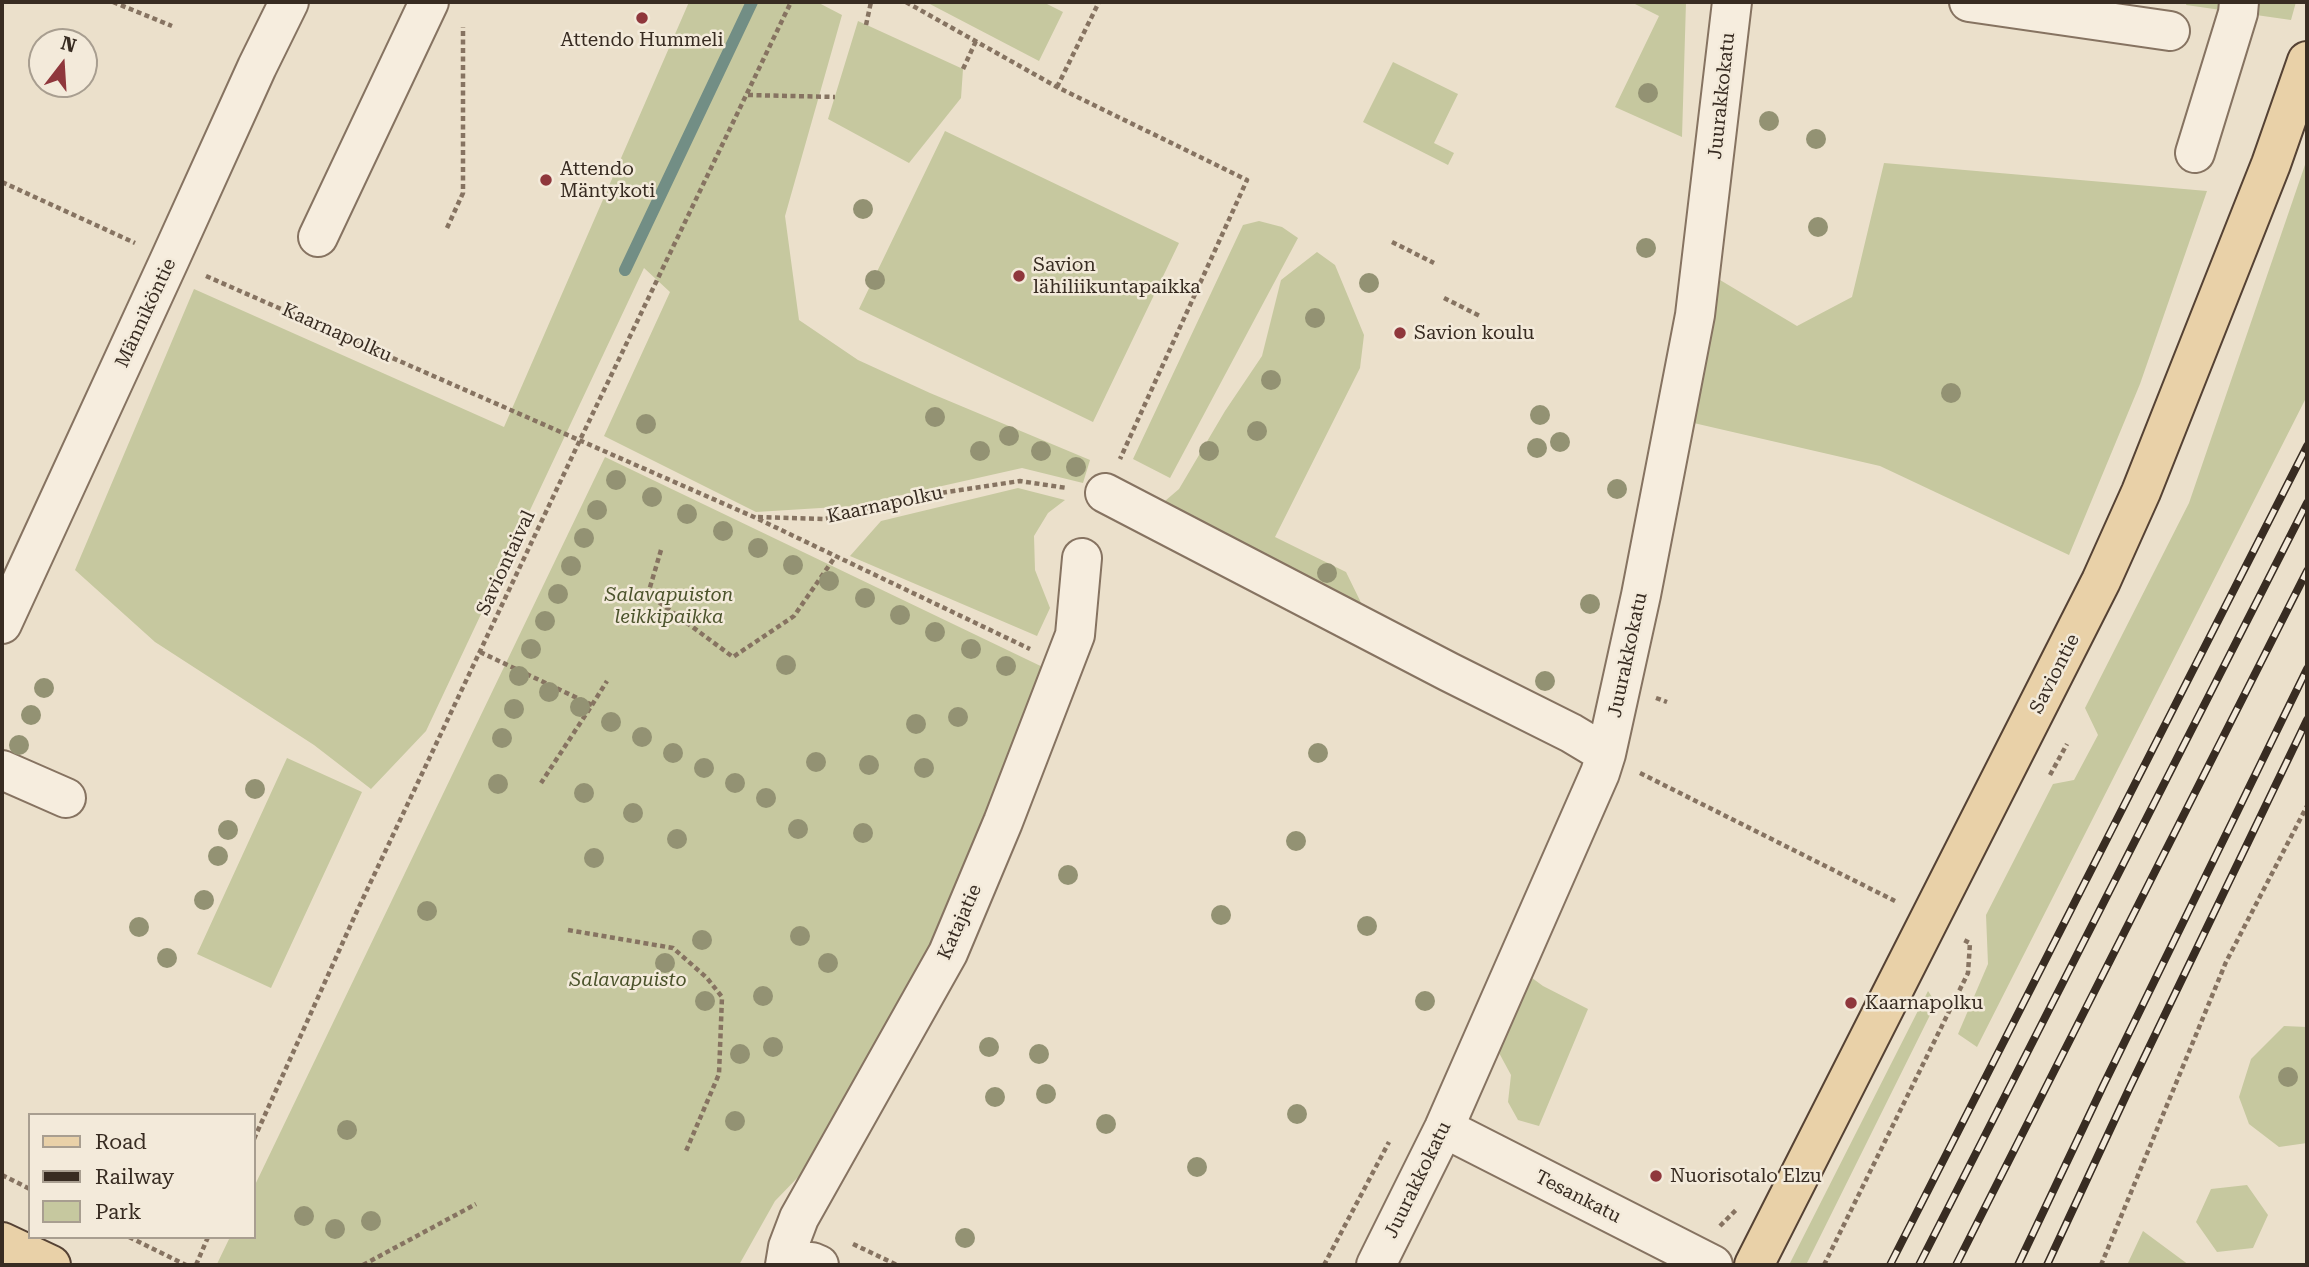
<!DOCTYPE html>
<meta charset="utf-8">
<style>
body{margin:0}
#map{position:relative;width:2309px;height:1267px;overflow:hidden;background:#ebe0cb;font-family:"Roboto Serif",serif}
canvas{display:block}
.frame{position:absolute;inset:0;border:4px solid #382c22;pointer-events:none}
.legend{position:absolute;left:28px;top:1113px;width:228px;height:126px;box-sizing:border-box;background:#f3eada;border:2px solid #a89e90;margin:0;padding:9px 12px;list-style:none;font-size:21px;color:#382c22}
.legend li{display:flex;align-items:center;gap:14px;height:35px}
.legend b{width:35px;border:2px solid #a89e90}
.north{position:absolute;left:28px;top:28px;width:70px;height:70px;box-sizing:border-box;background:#f3eada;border:2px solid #a89e90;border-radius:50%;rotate:17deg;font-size:19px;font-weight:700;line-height:28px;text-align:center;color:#382c22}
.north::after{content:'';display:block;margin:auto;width:24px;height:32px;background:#8f373c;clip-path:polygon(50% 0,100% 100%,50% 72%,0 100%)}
</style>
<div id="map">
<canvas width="2309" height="1267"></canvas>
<div class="frame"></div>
<ul class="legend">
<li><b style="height:9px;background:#e9d1a8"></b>Road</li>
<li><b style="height:9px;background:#382c22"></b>Railway</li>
<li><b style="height:19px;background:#c6c89f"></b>Park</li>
</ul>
<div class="north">N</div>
</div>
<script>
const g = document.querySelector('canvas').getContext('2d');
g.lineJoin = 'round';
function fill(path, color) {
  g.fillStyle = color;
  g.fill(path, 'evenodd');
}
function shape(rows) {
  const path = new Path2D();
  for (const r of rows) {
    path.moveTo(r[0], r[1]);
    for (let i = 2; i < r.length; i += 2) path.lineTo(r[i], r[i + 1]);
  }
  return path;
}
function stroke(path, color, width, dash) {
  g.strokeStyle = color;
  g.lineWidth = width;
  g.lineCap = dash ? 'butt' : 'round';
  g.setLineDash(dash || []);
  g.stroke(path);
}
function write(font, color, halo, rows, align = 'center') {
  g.font = font + ' "Roboto Serif",serif';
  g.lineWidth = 5;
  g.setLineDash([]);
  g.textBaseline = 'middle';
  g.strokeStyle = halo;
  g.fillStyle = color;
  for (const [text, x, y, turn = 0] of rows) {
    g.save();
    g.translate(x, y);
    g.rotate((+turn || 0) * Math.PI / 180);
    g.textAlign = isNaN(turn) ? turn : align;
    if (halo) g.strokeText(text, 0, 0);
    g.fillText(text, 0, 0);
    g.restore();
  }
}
fill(shape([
 [689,2,817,2,842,15,785,216,799,320,858,360,930,393,1090,460,1083,483,1022,468,853,506,756,512,604,436,670,292,644,268,426,731,371,789,314,745,155,642,75,570,194,289,504,427],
 [926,2,1043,2,1063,12,1039,61],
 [1631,2,1686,2,1682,137,1615,107,1659,16],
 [2187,2,2296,2,2291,20,2186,5],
 [858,21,963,69,961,98,909,163,828,119],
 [1393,62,1458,94,1434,143,1454,153,1448,165,1363,122],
 [945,131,1179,243,1093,422,859,309],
 [2307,159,2307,396,1977,1047,1958,1034,1988,964,1986,915,2053,784,2074,780,2098,735,2085,708,2189,503],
 [1884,163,2207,191,2140,384,2069,555,1880,466,1685,421,1715,277,1797,326,1852,297],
 [1259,221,1282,227,1298,238,1170,478,1133,459,1243,225],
 [1317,252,1335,265,1364,335,1360,368,1275,537,1346,572,1369,619,1151,513,1179,489,1225,411,1262,356,1281,280],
 [605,457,1051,671,910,988,803,1172,775,1201,739,1265,217,1264,230,1237,254,1237,254,1187],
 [1018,488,1065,500,1048,513,1034,536,1035,570,1050,608,1037,636,850,556,881,521],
 [287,758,362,792,271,988,197,954],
 [1528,975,1543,986,1588,1009,1539,1126,1518,1120,1508,1102,1511,1075,1498,1051],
 [1928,991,1936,1003,1806,1265,1789,1265],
 [2284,1026,2307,1027,2307,1143,2279,1147,2249,1124,2239,1097,2251,1059],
 [2247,1185,2268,1215,2253,1248,2217,1252,2196,1222,2211,1189],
 [2143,1231,2189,1265,2127,1265]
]), '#c6c89f');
stroke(shape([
 [625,270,752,2]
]), '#728e85', 12);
const minor = shape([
 [1969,2,2170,31],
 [2195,153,2238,13,2239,2],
 [318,237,429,2],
 [1105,493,1449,672,1571,733,1606,754],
 [2,624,170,259,257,67,289,2],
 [2,770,66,798],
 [1444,1128,1713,1265],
 [787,1264,812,1262,819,1265],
 [785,1265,788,1247,799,1218,948,953,1003,822,1075,635,1082,558],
 [1376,1265,1444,1128,1600,773,1606,754,1641,595,1695,315,1732,2]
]);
const major = shape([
 [2,1242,51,1265],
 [1754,1265,2101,581,2141,492,2271,164,2307,61]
]);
stroke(minor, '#867361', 42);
stroke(major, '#554234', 42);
stroke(shape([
 [113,2,172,26],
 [906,2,1057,87,1247,180,1120,459],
 [866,25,871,2],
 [963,69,976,41],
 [1057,87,1099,2],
 [748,95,835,97],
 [2,182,135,243],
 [447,228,463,193,463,27],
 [1392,242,1434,263],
 [206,276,754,517,1030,649],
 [1444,298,1480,316],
 [758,517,825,519,920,496,1020,481,1067,488],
 [661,550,648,594,733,657,794,616,835,557],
 [480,652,592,705,541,783],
 [1656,698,1667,702],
 [592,705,607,681],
 [1640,773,1895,901],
 [2050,775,2067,744],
 [568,930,673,948,707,978,722,997,719,1074,686,1151],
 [254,1139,357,911,580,440,791,2],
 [2,1175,30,1189],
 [1720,1226,1736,1210],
 [129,1237,186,1265],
 [853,1244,897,1265],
 [196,1265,208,1237],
 [363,1265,476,1204],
 [1324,1265,1389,1142],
 [1824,1265,1968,973,1970,943,1964,940],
 [2101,1265,2226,962,2307,806]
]), '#867361', 4.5, [5, 3.5]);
stroke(minor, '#f6edde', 38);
stroke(major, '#e9d1a8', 38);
const rail = shape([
 [1890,1265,2307,446],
 [1919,1265,2307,503],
 [1956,1265,2307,571],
 [2018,1265,2103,1086,2307,669],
 [2047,1265,2130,1087,2307,720]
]);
stroke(rail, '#382c22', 8);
stroke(rail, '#f3eada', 5, [16]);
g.fillStyle = '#939273';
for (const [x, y] of [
 [1648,93],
 [1769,121],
 [1816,139],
 [863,209],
 [1818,227],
 [1646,248],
 [875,280],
 [1369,283],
 [1315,318],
 [1271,380],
 [1951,393],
 [1540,415],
 [935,417],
 [646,424],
 [1257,431],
 [1009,436],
 [1560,442],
 [1537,448],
 [980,451],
 [1041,451],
 [1209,451],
 [1076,467],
 [616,480],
 [1617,489],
 [652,497],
 [597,510],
 [687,514],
 [723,531],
 [584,538],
 [758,548],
 [793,565],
 [571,566],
 [1327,573],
 [829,581],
 [558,594],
 [865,598],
 [1590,604],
 [900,615],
 [545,621],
 [935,632],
 [531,649],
 [971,649],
 [786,665],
 [1006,666],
 [519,676],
 [1545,681],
 [44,688],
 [549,692],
 [580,707],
 [514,709],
 [31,715],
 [958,717],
 [611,722],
 [916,724],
 [642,737],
 [502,738],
 [19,745],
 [673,753],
 [1318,753],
 [816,762],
 [869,765],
 [704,768],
 [924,768],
 [735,783],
 [498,784],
 [255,789],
 [584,793],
 [766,798],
 [633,813],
 [798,829],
 [228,830],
 [863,833],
 [677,839],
 [1296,841],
 [218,856],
 [594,858],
 [1068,875],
 [204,900],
 [427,911],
 [1221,915],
 [1367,926],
 [139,927],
 [800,936],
 [702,940],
 [167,958],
 [665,963],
 [828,963],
 [763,996],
 [705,1001],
 [1425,1001],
 [773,1047],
 [989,1047],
 [740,1054],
 [1039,1054],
 [2288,1077],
 [1046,1094],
 [995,1097],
 [1297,1114],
 [735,1121],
 [1106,1124],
 [347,1130],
 [1197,1167],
 [304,1216],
 [371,1221],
 [335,1229],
 [965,1238]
]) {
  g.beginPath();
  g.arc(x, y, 10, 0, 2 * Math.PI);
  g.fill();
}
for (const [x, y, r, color] of [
 [642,18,7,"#8f373c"],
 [546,180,7,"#8f373c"],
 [1019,276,7,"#8f373c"],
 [1400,333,7,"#8f373c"],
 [1851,1003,7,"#8f373c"],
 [1656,1176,7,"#8f373c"]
]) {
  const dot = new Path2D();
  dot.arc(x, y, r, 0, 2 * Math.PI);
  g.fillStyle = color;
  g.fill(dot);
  stroke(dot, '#f3eada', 2.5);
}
write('19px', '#382c22', '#f3eada', [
 ["Attendo Hummeli",642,40,"center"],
 ["Attendo",560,169],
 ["Mäntykoti",560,191],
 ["Savion",1033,265],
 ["lähiliikuntapaikka",1033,287],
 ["Savion koulu",1414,333],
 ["Kaarnapolku",1865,1003],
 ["Nuorisotalo Elzu",1670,1176]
], 'left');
write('19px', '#382c22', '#f3eada', [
 ["Juurakkokatu",1722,96,-84],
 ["Männiköntie",146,313,-65],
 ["Kaarnapolku",337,333,24],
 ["Kaarnapolku",885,505,-12],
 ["Saviontaival",506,563,-65],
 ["Juurakkokatu",1628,655,-78],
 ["Saviontie",2055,674,-63],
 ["Katajatie",960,922,-66],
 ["Juurakkokatu",1418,1180,-64],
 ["Tesankatu",1578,1197,27]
]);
write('italic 19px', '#4b532b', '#f3eada', [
 ["Salavapuiston",669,595],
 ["leikkipaikka",669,617],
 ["Salavapuisto",628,980]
]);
</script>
